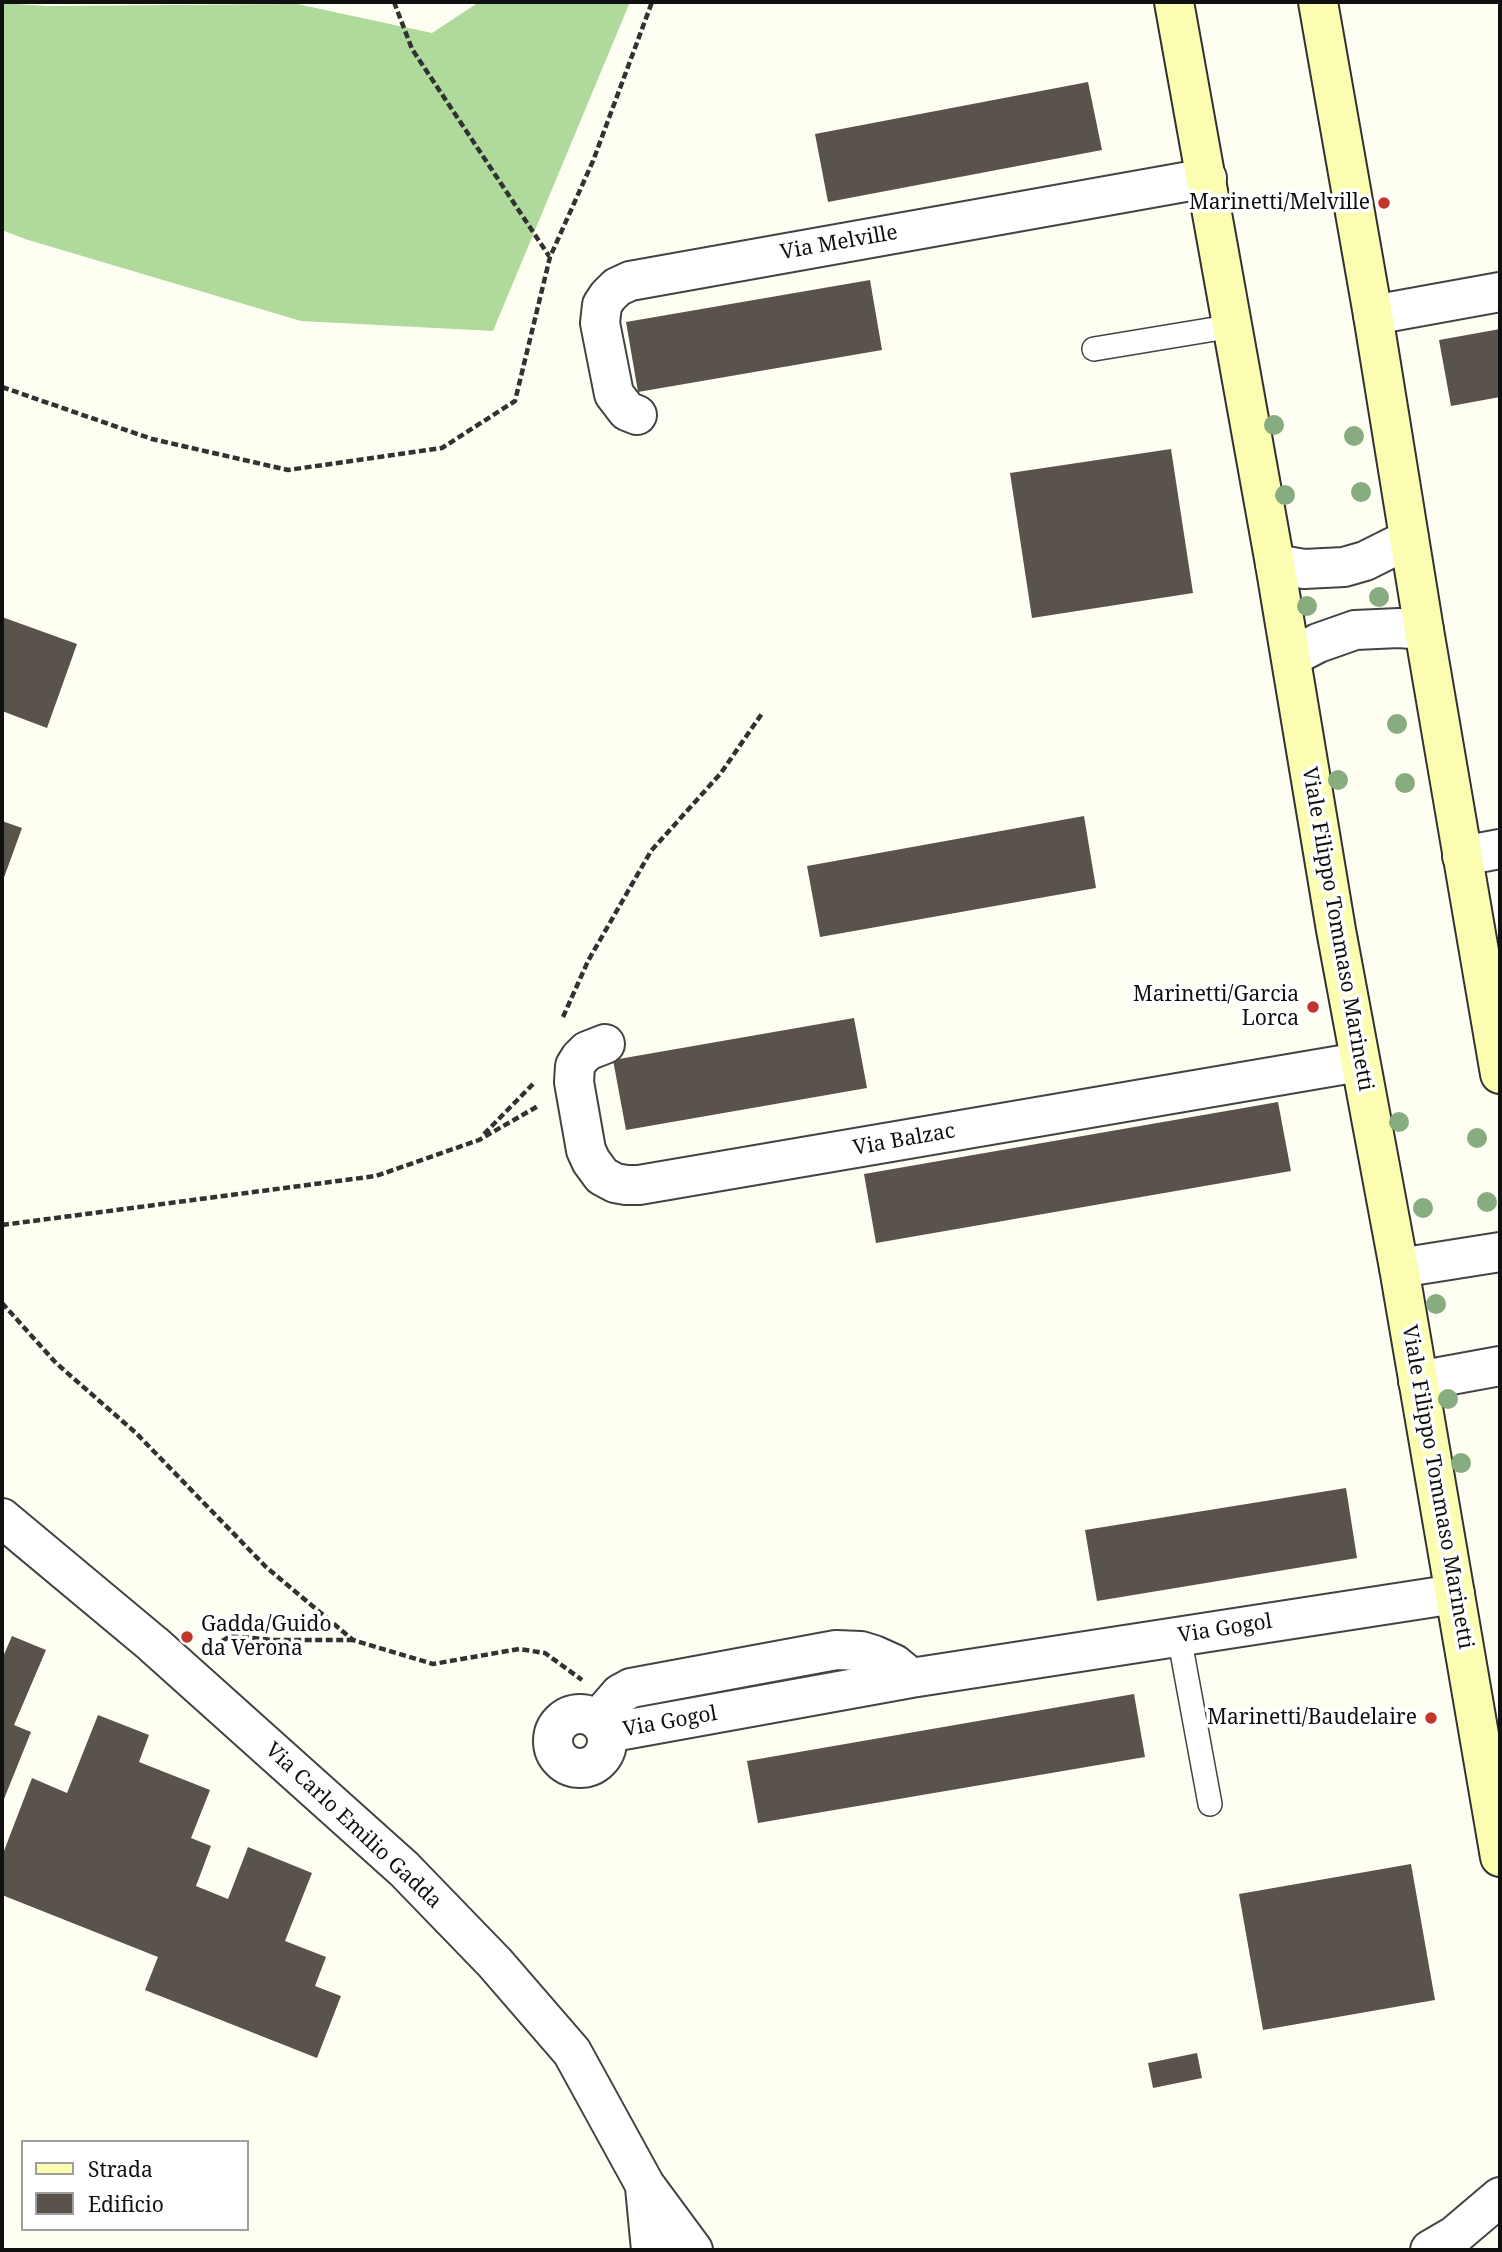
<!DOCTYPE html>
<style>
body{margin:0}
#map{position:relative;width:1502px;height:2252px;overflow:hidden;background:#fffef3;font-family:"Noto Serif",serif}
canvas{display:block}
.frame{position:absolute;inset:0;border:4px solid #101010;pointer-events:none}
.legend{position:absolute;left:21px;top:2140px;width:228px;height:91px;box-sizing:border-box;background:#fff;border:2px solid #9f9f9f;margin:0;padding:9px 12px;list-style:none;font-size:21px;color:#101010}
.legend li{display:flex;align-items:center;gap:14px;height:35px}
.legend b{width:35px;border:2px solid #9f9f9f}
</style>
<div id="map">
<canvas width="1502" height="2252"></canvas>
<div class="frame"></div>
<ul class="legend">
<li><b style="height:9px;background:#fbfeb0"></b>Strada</li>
<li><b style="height:19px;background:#59534c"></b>Edificio</li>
</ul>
</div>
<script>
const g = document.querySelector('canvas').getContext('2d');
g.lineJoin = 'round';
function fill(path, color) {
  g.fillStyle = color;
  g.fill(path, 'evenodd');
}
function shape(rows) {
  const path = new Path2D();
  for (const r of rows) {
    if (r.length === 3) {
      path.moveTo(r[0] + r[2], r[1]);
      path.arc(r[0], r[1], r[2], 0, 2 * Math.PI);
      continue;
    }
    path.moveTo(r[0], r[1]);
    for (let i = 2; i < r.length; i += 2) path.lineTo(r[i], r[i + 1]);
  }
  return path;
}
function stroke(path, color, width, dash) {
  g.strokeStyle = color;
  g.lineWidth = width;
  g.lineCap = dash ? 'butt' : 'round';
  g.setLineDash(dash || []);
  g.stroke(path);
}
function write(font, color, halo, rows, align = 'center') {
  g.font = font + ' "Noto Serif",serif';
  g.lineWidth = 7;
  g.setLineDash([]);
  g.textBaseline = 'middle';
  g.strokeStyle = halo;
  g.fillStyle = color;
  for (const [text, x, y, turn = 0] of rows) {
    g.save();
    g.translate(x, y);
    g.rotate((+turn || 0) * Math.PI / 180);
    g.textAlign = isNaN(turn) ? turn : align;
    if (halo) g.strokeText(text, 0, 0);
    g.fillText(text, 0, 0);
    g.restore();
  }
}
fill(shape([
 [479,2,630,2,493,331,301,321,25,239,2,230,2,3,47,6,297,4,432,33]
]), '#afda9c');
fill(shape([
 [1088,82,1102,150,828,202,815,134],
 [870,280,882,350,638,392,626,322],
 [1500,329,1500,397,1451,406,1439,340],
 [1171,449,1193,593,1032,618,1010,473],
 [2,617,77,644,47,728,2,711],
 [1084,816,1096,888,820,937,807,866],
 [2,821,22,828,2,883],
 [854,1018,867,1088,626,1130,613,1060],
 [1278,1102,1291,1171,876,1243,864,1174],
 [1346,1488,1357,1558,1097,1601,1085,1530],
 [12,1636,46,1650,14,1725,31,1732,2,1804,2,1659],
 [1134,1694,1145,1757,758,1823,747,1761],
 [98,1715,149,1735,139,1762,210,1790,191,1838,211,1846,196,1886,228,1899,248,1847,312,1873,285,1941,326,1957,315,1986,341,1996,317,2058,145,1990,158,1957,2,1895,2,1856,32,1778,67,1793],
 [1411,1864,1435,2000,1263,2030,1239,1894],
 [1197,2053,1202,2078,1153,2088,1148,2063]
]), '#59534c');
const lane = shape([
 [1094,349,1233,326],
 [1179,1636,1210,1804]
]);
const street = shape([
 [1373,315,1500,292],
 [637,415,627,411,614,394,600,323,602,305,608,296,617,287,630,281,1207,178],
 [1275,564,1304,569,1344,567,1365,561,1409,539],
 [1291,657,1318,643,1355,630,1399,628,1424,630],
 [1462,856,1500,849],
 [605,1044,587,1051,580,1058,575,1066,574,1082,586,1150,591,1161,602,1176,615,1183,626,1185,639,1185,1359,1062],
 [1399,1268,1500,1252],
 [1418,1381,1500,1366],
 [2,1518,153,1644,404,1869,495,1963,572,2052,645,2185,693,2250],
 [911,1678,894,1664,874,1655,861,1651,836,1650,631,1688,620,1694,607,1709,605,1721,607,1733,911,1678,1455,1594],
 [580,1741,27],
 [645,2187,651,2250],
 [1430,2250,1454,2236,1500,2197]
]);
const secondary = shape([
 [1174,2,1275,564,1336,930,1399,1268,1500,1857],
 [1318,2,1373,315,1424,630,1500,1074]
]);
stroke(lane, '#434343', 26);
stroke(street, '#434343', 42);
stroke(secondary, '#323232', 42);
stroke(shape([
 [394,2,412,49,549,256],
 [2,387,152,439,288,470,442,448,515,401,550,257,593,161,652,2],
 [563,1017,588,961,651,851,721,773,763,712],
 [484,1134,534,1083],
 [2,1225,376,1176,479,1140,538,1106],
 [2,1303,56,1363,136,1433,266,1567,353,1640,433,1664,519,1649,545,1653,582,1680],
 [213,1646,231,1636,273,1640,352,1640]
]), '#323232', 4.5, [7, 3.5]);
stroke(lane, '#fff', 23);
stroke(street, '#fff', 38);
stroke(secondary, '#fbfeb0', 38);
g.fillStyle = '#87ac7f';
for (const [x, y] of [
 [1274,425],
 [1354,436],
 [1361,492],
 [1285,495],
 [1379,597],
 [1307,606],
 [1397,724],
 [1338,780],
 [1405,783],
 [1399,1122],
 [1477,1138],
 [1487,1202],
 [1423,1208],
 [1436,1304],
 [1448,1399],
 [1461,1463]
]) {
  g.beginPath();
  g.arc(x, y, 10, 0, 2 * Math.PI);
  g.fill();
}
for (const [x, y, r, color] of [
 [1384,203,7,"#c03729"],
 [1313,1007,7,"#c03729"],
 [187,1637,7,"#c03729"],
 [1431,1718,7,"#c03729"]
]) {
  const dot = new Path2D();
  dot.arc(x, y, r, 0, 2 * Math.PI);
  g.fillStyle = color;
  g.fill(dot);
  stroke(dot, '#fff', 2.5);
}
write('21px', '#101010', '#fff', [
 ["Marinetti/Melville",1370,203],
 ["Marinetti/Garcia",1299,995],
 ["Lorca",1299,1019],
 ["Gadda/Guido",201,1625,"left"],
 ["da Verona",201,1649,"left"],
 ["Marinetti/Baudelaire",1417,1718]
], 'right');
write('21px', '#101010', '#fff', [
 ["Via Melville",839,243,-10],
 ["Viale Filippo Tommaso Marinetti",1337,929,80],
 ["Via Balzac",904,1140,-10],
 ["Viale Filippo Tommaso Marinetti",1437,1487,80],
 ["Via Gogol",1225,1629,-9],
 ["Via Gogol",670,1722,-10],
 ["Via Carlo Emilio Gadda",353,1826,43]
]);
</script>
